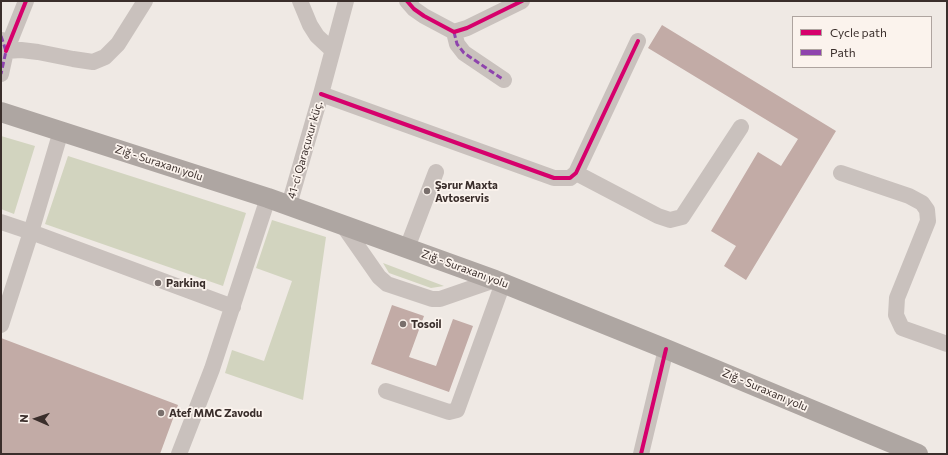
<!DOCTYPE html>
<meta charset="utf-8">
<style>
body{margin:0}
#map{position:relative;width:948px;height:455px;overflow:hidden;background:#efe9e4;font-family:Commissioner,sans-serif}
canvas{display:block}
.frame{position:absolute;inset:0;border:2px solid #3a2e2b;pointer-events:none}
.legend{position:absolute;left:792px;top:16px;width:140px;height:52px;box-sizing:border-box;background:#fbf3ed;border:1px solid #aea49f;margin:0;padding:5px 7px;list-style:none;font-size:12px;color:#3a2e2b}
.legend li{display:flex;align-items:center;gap:8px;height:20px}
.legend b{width:20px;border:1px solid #aea49f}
.north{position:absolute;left:16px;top:399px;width:40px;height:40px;-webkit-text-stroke:3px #fbf3ed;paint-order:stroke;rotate:272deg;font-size:11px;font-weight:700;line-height:16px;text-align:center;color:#3a2e2b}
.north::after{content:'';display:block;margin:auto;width:14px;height:18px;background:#3a2e2b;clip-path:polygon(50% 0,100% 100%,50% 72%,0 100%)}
</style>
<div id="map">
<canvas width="948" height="455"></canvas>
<div class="frame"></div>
<ul class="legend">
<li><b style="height:5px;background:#d6006c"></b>Cycle path</li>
<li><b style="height:5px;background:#8e44ad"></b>Path</li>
</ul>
<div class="north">N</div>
</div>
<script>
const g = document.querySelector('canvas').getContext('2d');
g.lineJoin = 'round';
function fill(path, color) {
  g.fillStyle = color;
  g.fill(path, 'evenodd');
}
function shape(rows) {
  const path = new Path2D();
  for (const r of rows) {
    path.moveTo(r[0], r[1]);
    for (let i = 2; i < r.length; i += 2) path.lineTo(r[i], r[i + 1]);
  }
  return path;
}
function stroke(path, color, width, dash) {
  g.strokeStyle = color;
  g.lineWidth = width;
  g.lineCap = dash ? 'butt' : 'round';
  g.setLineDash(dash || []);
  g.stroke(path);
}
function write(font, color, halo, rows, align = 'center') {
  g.font = font + ' Commissioner,sans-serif';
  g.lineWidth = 3.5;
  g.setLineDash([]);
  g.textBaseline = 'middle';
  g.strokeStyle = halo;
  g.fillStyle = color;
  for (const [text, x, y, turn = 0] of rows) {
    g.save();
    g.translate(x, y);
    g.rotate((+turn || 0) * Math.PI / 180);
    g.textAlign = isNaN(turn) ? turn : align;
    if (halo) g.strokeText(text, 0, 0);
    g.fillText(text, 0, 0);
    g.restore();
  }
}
fill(shape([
 [1,136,35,146,14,214,1,209],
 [68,156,246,213,223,286,45,224],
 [272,220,326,237,303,400,225,373,232,350,264,361,292,281,256,268],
 [383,263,444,286,431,288,389,273]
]), '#d2d4bf');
fill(shape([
 [662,25,836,131,746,280,724,266,736,246,711,231,758,152,781,166,798,139,648,48],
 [392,305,424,316,409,357,436,366,453,319,473,326,449,392,371,364],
 [1,338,178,405,160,454,1,454]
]), '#c2aba6');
stroke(shape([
 [26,1,6,51,21,50,38,52,73,59,93,62,105,57,118,44,145,1],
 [300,1,310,25,317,36,332,50],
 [407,1,414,9,424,16,454,32,467,28,522,1],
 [454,32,457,44,464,53,504,80],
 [1,74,6,51,2,40],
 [321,94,554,178,570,178,576,173,638,41],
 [576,173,658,216,670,220,682,217,741,127],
 [841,173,909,196,922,203,927,210,928,221,897,298,896,315,902,328,947,344],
 [289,205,321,94,346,1],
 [1,222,31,232,233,307],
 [342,224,379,277,387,284,432,299,440,299,495,280],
 [407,248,436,172],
 [1,325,31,232,61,131],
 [386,391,449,412,457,410,503,283],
 [179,454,212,369,268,198],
 [641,454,666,349]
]), '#c9c1bd', 16);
stroke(shape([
 [1,112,268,198,495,280,666,349,918,454]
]), '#aea6a2', 20);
stroke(shape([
 [454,32,457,44,464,53,504,80],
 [1,36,6,51,1,74]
]), '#8e44ad', 3, [6, 3]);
stroke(shape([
 [407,1,414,9,424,16,454,32,467,28,522,1],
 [6,51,26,1],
 [321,94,554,178,570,178,576,173,638,41],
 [641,454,666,349]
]), '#d6006c', 4);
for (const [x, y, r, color] of [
 [427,191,4,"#796f6c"],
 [158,283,4,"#796f6c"],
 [403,324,4,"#796f6c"],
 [161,413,4,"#796f6c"]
]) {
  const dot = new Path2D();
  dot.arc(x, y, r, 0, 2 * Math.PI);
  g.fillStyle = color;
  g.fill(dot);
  stroke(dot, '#fbf3ed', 1.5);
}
write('11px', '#3a2e2b', '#fbf3ed', [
 ["41-ci Qaraçuxur küç.",305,150,-74],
 ["Zığ - Suraxanı yolu",159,163,18],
 ["Zığ - Suraxanı yolu",465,269,20],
 ["Zığ - Suraxanı yolu",765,390,23]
]);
write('bold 11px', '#3a2e2b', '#fbf3ed', [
 ["Şərur Maxta",435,185],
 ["Avtoservis",435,198],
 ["Parkinq",166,283],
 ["Tosoil",411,324],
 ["Atef MMC Zavodu",169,413]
], 'left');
</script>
